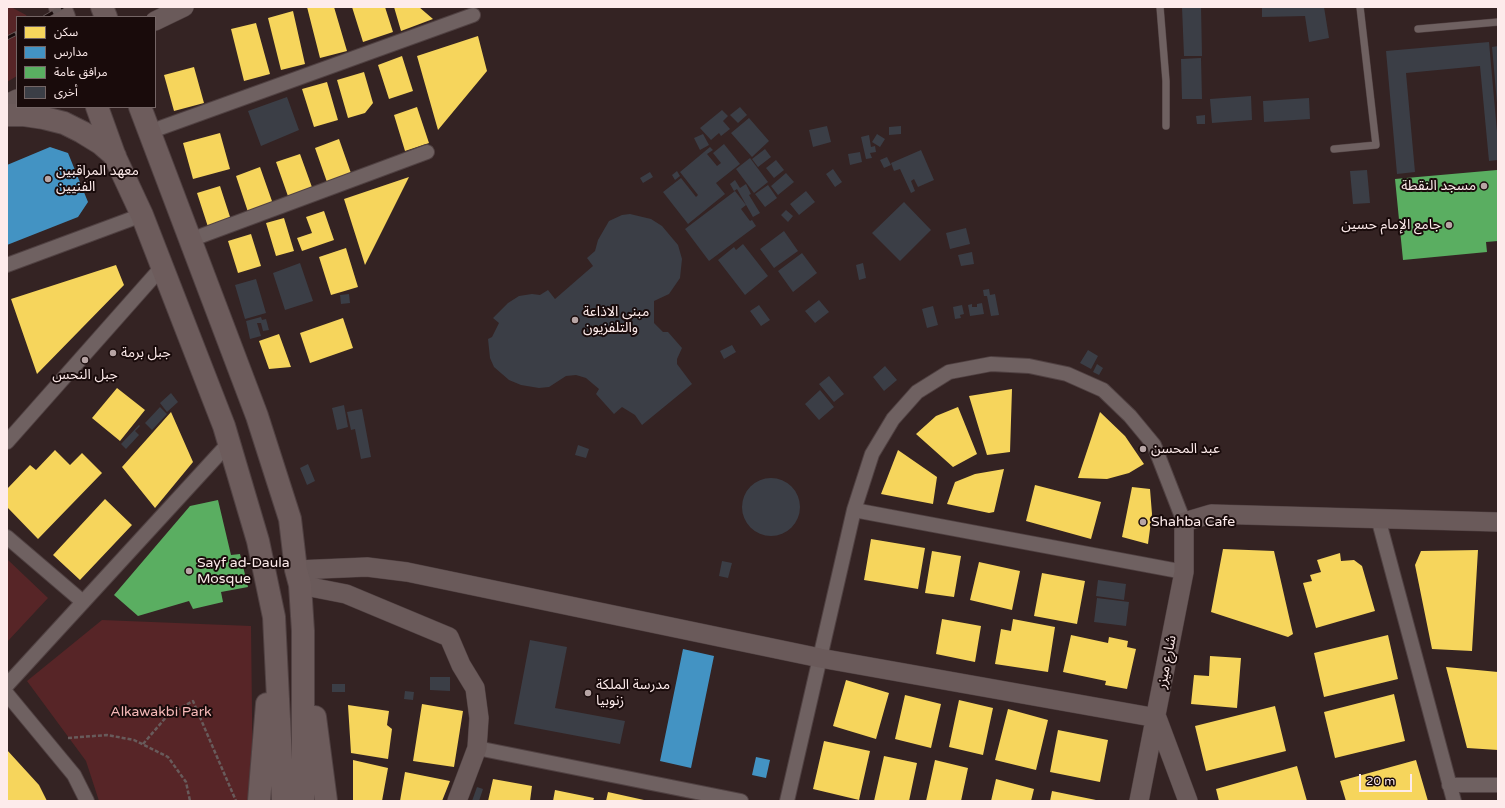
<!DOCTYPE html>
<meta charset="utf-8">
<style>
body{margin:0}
#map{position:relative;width:1505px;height:808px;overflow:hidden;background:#342323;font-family:"Varela Round","Noto Sans Arabic",sans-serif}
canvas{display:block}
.frame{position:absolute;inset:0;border:8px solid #fdebeb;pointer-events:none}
.legend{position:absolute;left:16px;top:16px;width:140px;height:92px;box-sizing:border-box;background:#190b0b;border:1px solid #746565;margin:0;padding:5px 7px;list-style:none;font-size:12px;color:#fdebeb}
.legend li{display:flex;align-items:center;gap:8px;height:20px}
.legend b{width:20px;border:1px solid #746565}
.scale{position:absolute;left:1359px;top:774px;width:53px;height:18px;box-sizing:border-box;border:2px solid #fdebeb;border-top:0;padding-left:5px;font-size:12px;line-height:14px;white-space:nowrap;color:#fdebeb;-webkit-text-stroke:3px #190b0b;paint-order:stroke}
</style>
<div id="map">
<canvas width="1505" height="808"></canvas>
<div class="frame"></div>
<ul class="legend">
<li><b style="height:11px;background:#f6d55c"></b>سكن</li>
<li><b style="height:11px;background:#4393c3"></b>مدارس</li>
<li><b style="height:11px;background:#5aae61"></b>مرافق عامة</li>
<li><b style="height:11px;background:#3b3e46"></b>أخرى</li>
</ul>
<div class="scale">20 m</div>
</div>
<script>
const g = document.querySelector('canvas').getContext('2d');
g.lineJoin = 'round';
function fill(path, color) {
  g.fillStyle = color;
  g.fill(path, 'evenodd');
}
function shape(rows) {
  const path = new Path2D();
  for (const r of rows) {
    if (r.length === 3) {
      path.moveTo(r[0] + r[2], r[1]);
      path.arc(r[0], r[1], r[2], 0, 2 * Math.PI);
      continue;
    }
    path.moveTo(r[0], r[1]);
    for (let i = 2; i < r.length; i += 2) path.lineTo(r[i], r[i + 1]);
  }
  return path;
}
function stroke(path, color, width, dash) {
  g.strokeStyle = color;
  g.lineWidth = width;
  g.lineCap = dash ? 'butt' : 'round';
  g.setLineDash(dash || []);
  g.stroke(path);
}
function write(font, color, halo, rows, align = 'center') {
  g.font = font + ' "Varela Round","Noto Sans Arabic",sans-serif';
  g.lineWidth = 4;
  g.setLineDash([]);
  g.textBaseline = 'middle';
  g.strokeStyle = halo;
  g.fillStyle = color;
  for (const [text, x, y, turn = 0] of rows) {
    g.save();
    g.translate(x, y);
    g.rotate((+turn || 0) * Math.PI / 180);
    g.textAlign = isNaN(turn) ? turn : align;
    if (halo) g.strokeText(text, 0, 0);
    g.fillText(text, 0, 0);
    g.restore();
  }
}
fill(shape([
 [7,7,11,7,26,15,27,17,17,17,17,76,7,82],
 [7,559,48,598,7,642],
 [102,620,251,626,253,801,99,801,86,761,27,681]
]), '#572527');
fill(shape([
 [307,7,334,7,347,51,320,58],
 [352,7,385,7,393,32,363,42],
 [394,7,419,7,433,19,401,31],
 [293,11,305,64,281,70,268,18],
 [256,23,270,74,244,81,231,29],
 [478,36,487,71,438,130,417,56],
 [402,56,413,91,389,99,378,65],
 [194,67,204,103,174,111,164,75],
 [364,72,373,103,365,113,348,118,337,80],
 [327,82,338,120,314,127,302,89],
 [417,107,429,143,405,151,394,115],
 [220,133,230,169,193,179,183,143],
 [339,139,352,176,328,185,315,148],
 [300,154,313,190,289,199,276,162],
 [260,167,273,204,248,212,236,176],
 [409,177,365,265,344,199],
 [220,186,232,223,209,230,197,193],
 [324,211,334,240,302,251,297,238,312,233,306,217],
 [284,218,294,251,276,256,266,223],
 [251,234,261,266,238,273,228,241],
 [346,248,358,287,331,295,319,257],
 [116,265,124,285,37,374,11,299],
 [343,318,353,348,310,363,300,333],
 [279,334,291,367,269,369,259,341],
 [117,388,145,410,120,441,92,418],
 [1012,389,1010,452,987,455,969,396],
 [958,407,977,454,953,467,916,434,936,416],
 [171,412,193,462,155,508,122,467],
 [1100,412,1125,436,1144,464,1129,473,1107,479,1078,478],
 [55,450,70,465,82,453,102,473,38,539,7,507,7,489,30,465,36,470],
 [898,450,937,477,933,504,881,494],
 [1004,469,994,512,989,513,947,504,955,482,975,474],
 [1035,485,1101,502,1091,539,1026,521],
 [1132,487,1150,489,1152,514,1148,544,1122,537],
 [105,499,132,525,80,580,53,555],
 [871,539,925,548,918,589,864,580],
 [1223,549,1274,551,1293,634,1288,637,1211,612],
 [1478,550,1472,651,1432,649,1415,565,1421,551],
 [932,551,961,556,954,597,925,593],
 [1340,553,1341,561,1354,560,1362,566,1375,611,1316,628,1303,583,1312,581,1310,575,1321,572,1317,560],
 [979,562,1020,571,1012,610,970,600],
 [1042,573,1085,581,1077,624,1034,616],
 [942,619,981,626,975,662,936,654],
 [1013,619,1055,627,1048,672,995,664,1001,629,1011,631],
 [1071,635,1108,643,1109,637,1128,641,1127,647,1136,649,1127,689,1105,685,1106,681,1063,672],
 [1388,635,1398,679,1324,697,1314,653],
 [1210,656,1241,658,1237,708,1191,704,1194,675,1209,676],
 [1446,667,1498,672,1498,750,1467,748],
 [846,680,889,693,876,739,833,726],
 [1394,694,1405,741,1335,758,1324,712],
 [905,695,941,704,931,748,895,739],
 [959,700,993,708,983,755,949,747],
 [422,704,463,711,454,767,413,761],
 [348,705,389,711,387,725,392,729,388,759,351,753],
 [1275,706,1286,751,1206,771,1195,726],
 [1008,709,1048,720,1036,770,995,760],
 [1058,730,1108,740,1100,782,1050,772],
 [824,741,870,751,859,800,813,789],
 [7,750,39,785,47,801,7,801],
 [884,756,917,763,909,801,874,801],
 [353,760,388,768,382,801,353,801],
 [935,760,968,768,961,801,926,801],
 [1416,760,1428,801,1346,801,1340,781],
 [1297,766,1307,801,1219,801,1216,789],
 [405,772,450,781,442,801,400,801],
 [493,779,532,786,530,801,488,801],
 [996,779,1034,789,1031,801,991,801],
 [555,790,594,798,593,801,553,801],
 [1052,791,1096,800,1095,801,1050,801],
 [608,792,644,800,644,801,606,801]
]), '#f6d55c');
fill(shape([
 [50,147,68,153,88,202,78,217,7,245,7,165],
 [683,649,714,656,691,768,660,761],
 [756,757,770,760,766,778,752,775]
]), '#4393c3');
fill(shape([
 [1497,170,1498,241,1486,242,1487,252,1403,260,1395,179],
 [218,500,231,555,240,554,248,587,221,592,223,602,193,609,189,601,138,616,114,595,190,506]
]), '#5aae61');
fill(shape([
 [1182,7,1201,7,1202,56,1184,56],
 [1262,7,1324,7,1329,38,1309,42,1305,16,1262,17],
 [1489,42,1498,143,1498,160,1489,161,1480,66,1406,73,1415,172,1397,174,1386,51],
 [1498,46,1498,103,1497,103,1492,47],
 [1201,58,1202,99,1182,99,1181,59],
 [1251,96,1252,120,1212,123,1210,99],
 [287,97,299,130,261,146,248,111],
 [1309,98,1310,119,1264,122,1263,101],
 [740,107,747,115,738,123,730,115],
 [722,110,728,116,723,121,730,129,721,136,719,133,711,140,700,128],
 [1205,115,1205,124,1197,124,1196,116],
 [749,118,769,141,752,157,731,133],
 [827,126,831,142,813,147,809,130],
 [901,126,901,134,889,135,889,127],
 [703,134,709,145,700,150,694,138],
 [877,134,885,139,880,147,872,142],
 [869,135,871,147,875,146,876,152,870,153,872,158,866,159,861,137],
 [724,144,740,164,716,183,725,194,688,224,663,192,681,178,696,197,698,195,680,172,710,147,713,150,707,154,717,166,721,163,713,153],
 [765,149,771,157,758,167,752,159],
 [921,150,934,180,918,187,914,179,911,181,915,191,911,193,900,169,894,171,891,163],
 [860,152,862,162,850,165,848,154],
 [887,157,891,165,884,168,880,160],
 [750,158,768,182,754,193,736,169],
 [776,160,784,170,774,178,766,168],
 [833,169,842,182,835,187,826,174],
 [1367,170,1370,203,1353,204,1350,171],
 [677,171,680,176,675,180,672,175],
 [650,172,653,177,643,183,640,178],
 [786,173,794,182,778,195,771,186],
 [735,180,740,188,746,184,751,194,749,195,760,213,753,217,737,189,734,191,730,184],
 [768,185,777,198,765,207,755,194],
 [735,191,746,205,741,209,750,221,752,220,756,226,709,261,685,229],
 [806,191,815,202,799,215,790,204],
 [904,202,931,230,900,261,872,233],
 [786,210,793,216,788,222,781,215],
 [630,214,651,219,662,226,678,245,682,259,680,278,669,294,654,301,654,323,663,332,668,332,682,348,677,359,677,364,692,384,642,425,635,415,622,407,614,414,596,394,599,389,586,378,576,375,566,376,549,387,539,388,521,385,509,380,494,367,490,358,488,339,492,337,499,323,493,318,508,303,519,296,532,294,540,295,548,290,555,299,593,266,587,258,595,251,598,240,609,221,622,215],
 [966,228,970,244,950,249,946,233],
 [784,231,798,251,774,268,760,249],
 [743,244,768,276,745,295,718,260,734,247,736,250],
 [972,252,974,264,961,266,958,255],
 [802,253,817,273,793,292,778,271],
 [300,263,313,301,285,310,273,273],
 [863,263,866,278,859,280,856,265],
 [256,279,266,313,245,319,235,285],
 [989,289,990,295,995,294,999,315,991,316,987,296,984,296,983,290],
 [349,294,350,303,341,304,340,295],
 [819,300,829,312,815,323,805,311],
 [982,303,984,314,970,316,968,305,972,304,972,307,977,307,977,304],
 [759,305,770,320,761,326,750,311],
 [962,305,964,314,960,315,961,318,955,319,953,307],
 [933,306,938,325,927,328,922,309],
 [261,317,262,320,266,319,269,330,263,331,261,323,257,323,261,336,250,339,246,321],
 [732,345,736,352,724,359,720,351],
 [1088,350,1098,356,1091,369,1080,363],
 [1097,364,1103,368,1099,375,1093,372],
 [885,366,897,380,884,391,873,377],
 [829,376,844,394,834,402,819,384],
 [820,390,834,407,819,420,805,404],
 [171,393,178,402,167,412,160,403],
 [344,405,348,427,337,430,332,408],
 [160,407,167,414,152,430,145,423],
 [362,409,371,457,361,459,355,429,351,430,347,412],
 [139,425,140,426,135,431,139,435,126,449,121,444],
 [578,445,589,449,586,458,575,455],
 [308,464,315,481,307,485,300,468],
 [771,507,29],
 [722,561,732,563,728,578,719,576],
 [1098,580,1126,584,1124,600,1096,596],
 [1097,598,1129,602,1126,626,1094,622],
 [530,640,567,647,555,708,625,721,620,744,514,724],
 [430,677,450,677,450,691,430,690],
 [332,684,345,684,345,692,332,692],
 [405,691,414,692,413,700,404,699],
 [477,787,483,789,479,801,472,801]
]), '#3b3e46');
const lane = shape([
 [1160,7,1166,81,1166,126],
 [1418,29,1498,22],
 [1334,149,1376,145,1360,7]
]);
const street = shape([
 [149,132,473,15],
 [190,240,427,152],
 [7,265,142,215],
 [7,442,162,267],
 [854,510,1184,572],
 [1378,518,1454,801],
 [7,537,83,602],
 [7,685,229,443],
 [7,694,74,775,87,801],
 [477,748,741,801],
 [1449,785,1498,785],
 [787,801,854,510,872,454,893,419,917,392,949,372,991,364,1029,366,1067,374,1103,390,1130,416,1154,445,1184,522]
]);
const secondary = shape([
 [155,21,184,7],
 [7,104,17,99],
 [296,570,367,567,407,572,820,658,1157,718,1188,801],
 [300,585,346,594,449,637,461,665,475,688,479,718,477,748,457,801],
 [1139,801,1184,572,1184,522,1211,514,1498,522]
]);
const primary = shape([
 [60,7,64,17],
 [102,7,106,17],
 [97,107,115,157,142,215,224,426,258,541,274,617,283,801],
 [140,107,257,416,290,519,296,570,300,585,303,631,303,801],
 [7,115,24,115,44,118,64,123,82,132,100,143,115,156],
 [315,717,326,801],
 [259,801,267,704]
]);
stroke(lane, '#504142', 8);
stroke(street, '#504142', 16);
stroke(secondary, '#504142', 20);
stroke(primary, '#504142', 24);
stroke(shape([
 [68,738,107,735,134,740,168,757,186,782,190,801],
 [143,744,168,715,193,701,236,801]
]), '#685b5b', 2.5, [4, 2]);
stroke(lane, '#6f6161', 7);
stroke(street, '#6f6161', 14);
stroke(secondary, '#6a5a5a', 19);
stroke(primary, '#6d5c5c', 22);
const rail = shape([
 [45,17,63,7],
 [7,38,17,33]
]);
stroke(rail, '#675a5a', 4.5);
stroke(rail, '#190b0b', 3, [9]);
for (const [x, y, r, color] of [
 [48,179,4,"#b7a5a5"],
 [1484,186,4,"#b7a5a5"],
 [1449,225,4,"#b7a5a5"],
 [575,320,4,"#b7a5a5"],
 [113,353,4,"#b7a5a5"],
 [85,360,4,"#b7a5a5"],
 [1143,449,4,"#b7a5a5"],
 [1143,522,4,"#b7a5a5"],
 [189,571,4,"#b7a5a5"],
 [588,693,4,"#b7a5a5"]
]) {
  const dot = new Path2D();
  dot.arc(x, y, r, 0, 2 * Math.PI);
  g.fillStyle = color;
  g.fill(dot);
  stroke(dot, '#190b0b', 1.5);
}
write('14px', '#fdebeb', '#190b0b', [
 ["معهد المراقبين",56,171],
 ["الفنيين",56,187],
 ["مسجد النقطة",1476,186,"right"],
 ["جامع الإمام حسين",1441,225,"right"],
 ["مبنى الاذاعة",583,312],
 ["والتلفزيون",583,328],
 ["جبل برمة",121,353],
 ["جبل النحس",85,375,"center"],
 ["عبد المحسن",1151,449],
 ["Shahba Cafe",1151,522],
 ["Sayf ad-Daula",197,563],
 ["Mosque",197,579],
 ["مدرسة الملكة",596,685],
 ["زنوبيا",596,701]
], 'left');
write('14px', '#fdebeb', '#190b0b', [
 ["شارع ميزر",1167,662,-79]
]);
write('14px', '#f6b9b8', '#190b0b', [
 ["Alkawakbi Park",161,712]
]);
</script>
